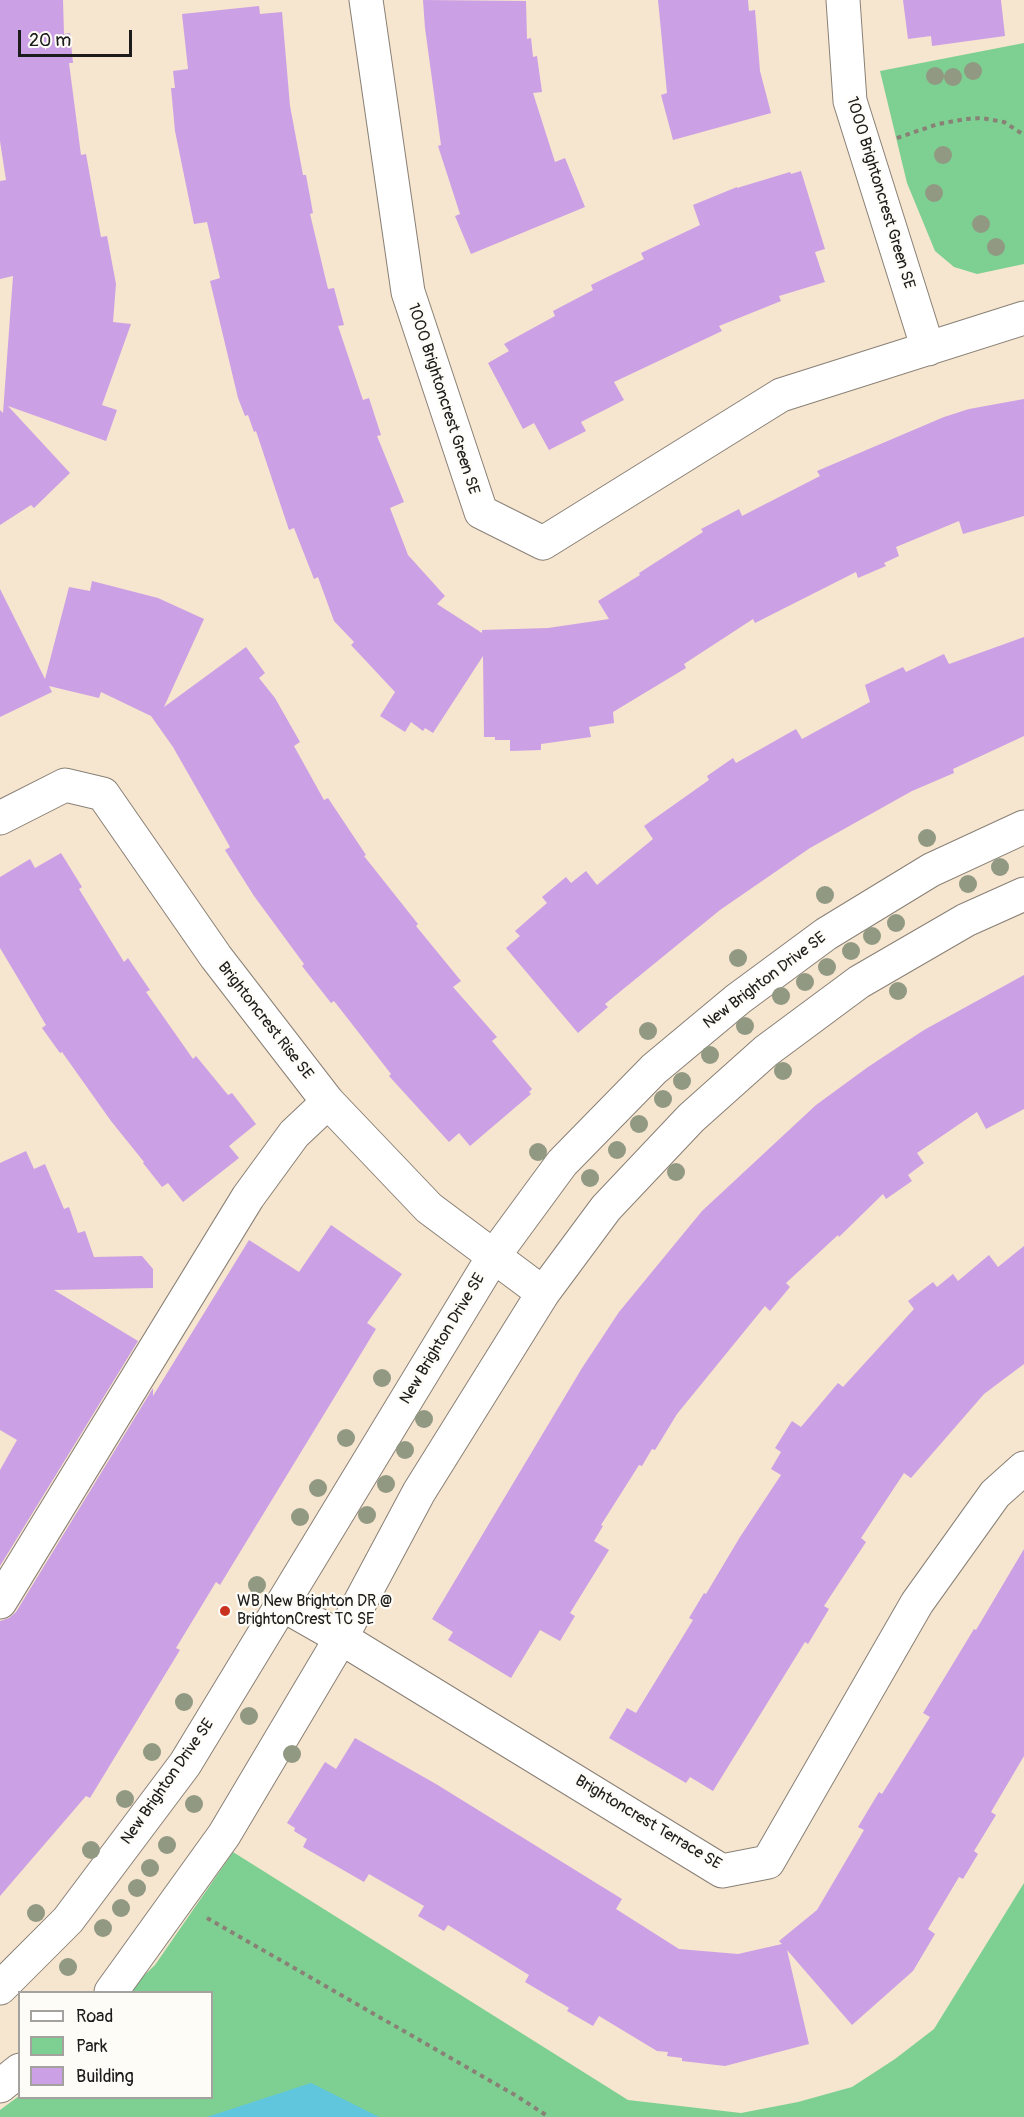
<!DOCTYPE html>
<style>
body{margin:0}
#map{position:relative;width:1024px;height:2117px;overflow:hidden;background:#f6e5cf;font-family:Pangolin,sans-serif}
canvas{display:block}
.legend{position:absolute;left:18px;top:1991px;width:195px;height:108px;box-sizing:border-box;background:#fdfcf7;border:2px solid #a3a29f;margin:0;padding:8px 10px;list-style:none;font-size:18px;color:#1c1c1c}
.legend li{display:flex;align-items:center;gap:12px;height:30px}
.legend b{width:30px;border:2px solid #a3a29f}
.scale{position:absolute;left:18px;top:30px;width:114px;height:27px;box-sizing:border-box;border:3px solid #1c1c1c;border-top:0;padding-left:8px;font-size:18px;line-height:21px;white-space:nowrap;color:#1c1c1c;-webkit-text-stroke:4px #fdfcf7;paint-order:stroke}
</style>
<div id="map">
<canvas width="1024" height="2117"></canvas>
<ul class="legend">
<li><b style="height:8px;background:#fff"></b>Road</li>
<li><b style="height:16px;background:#7ed092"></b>Park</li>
<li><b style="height:16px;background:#cca0e5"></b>Building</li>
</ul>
<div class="scale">20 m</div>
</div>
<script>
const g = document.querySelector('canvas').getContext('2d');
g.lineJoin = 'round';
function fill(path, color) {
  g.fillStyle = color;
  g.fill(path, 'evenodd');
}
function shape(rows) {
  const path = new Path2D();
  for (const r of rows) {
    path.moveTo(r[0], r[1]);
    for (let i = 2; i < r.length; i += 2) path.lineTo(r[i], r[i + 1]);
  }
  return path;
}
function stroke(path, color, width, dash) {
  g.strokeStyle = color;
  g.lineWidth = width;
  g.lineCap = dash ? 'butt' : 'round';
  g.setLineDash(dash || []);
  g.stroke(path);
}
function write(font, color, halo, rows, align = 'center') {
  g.font = font + ' Pangolin,sans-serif';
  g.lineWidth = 4.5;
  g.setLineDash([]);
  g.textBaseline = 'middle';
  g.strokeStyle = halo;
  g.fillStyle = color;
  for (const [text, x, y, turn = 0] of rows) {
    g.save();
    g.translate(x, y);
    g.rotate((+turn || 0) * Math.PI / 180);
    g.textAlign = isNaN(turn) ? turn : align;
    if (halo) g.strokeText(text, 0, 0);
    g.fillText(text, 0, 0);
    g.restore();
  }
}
fill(shape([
 [1024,43,1024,264,977,274,954,267,935,251,907,183,880,71],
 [233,1852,628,2100,741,2113,798,2102,852,2087,895,2059,934,2029,1024,1883,1024,2117,0,2117,0,2110,19,2096,212,2098,212,1992,127,1992,155,1965]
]), '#7ed092');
fill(shape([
 [311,2083,379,2117,207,2117]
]), '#60c6de');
fill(shape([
 [0,0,63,0,64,34,70,33,73,63,69,63,81,155,86,154,101,237,107,236,116,284,113,322,131,324,102,405,117,410,106,441,8,406,70,473,34,508,31,505,0,525,0,410,3,413,13,276,0,279,0,181,6,180,0,141],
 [423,0,526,1,527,39,531,38,533,57,537,56,542,92,533,93,555,162,565,158,585,207,471,254,455,216,460,214,438,146,441,145,425,28],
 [658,0,748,0,749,11,755,10,760,71,771,113,673,140,661,95,667,93],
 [903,0,1001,0,1005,36,932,46,931,36,908,39],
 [259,6,260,14,282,12,290,106,303,175,306,175,313,213,310,214,328,289,334,288,344,325,338,326,363,400,369,398,381,435,377,436,404,502,390,508,408,555,445,596,437,604,482,633,482,630,548,628,609,619,598,601,640,575,639,573,703,532,701,529,739,509,742,516,820,476,817,471,944,417,969,409,1024,399,1024,516,963,534,959,521,896,547,899,556,884,563,886,566,858,578,856,572,755,623,753,619,684,664,686,668,613,712,614,723,589,727,591,737,541,744,541,750,510,751,510,740,495,740,495,737,484,737,483,656,433,733,425,728,423,731,411,722,405,732,380,716,395,692,351,645,354,642,334,621,318,577,314,579,294,528,289,530,256,431,254,432,248,415,245,416,238,398,210,281,220,278,207,222,194,224,175,131,171,88,175,88,173,71,188,69,182,14],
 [801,171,825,249,815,252,825,282,779,296,781,301,719,326,722,331,614,382,624,400,581,422,586,431,549,450,534,423,523,429,488,363,509,351,504,344,555,316,553,311,593,290,591,285,644,259,641,253,700,225,693,205,737,187,737,188,790,172,791,174],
 [92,581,158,598,204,619,164,707,246,647,265,673,259,678,275,698,300,742,294,746,324,800,328,798,366,855,364,856,418,924,416,926,461,981,453,987,497,1037,492,1041,532,1089,529,1092,531,1094,470,1146,459,1133,449,1142,389,1076,391,1074,334,1001,331,1003,302,966,304,964,254,896,225,850,230,847,173,747,151,716,101,692,99,698,49,686,52,692,0,717,0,589,45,679,69,587,90,591],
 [1024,637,1024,736,953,769,954,773,912,791,810,848,720,910,605,1004,608,1007,578,1033,506,948,520,936,515,931,547,903,542,897,566,877,571,883,586,871,597,885,653,839,644,826,709,780,707,776,733,758,736,763,796,729,802,739,870,702,865,685,903,667,906,672,944,654,949,664],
 [61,853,82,887,79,889,124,962,128,958,150,990,146,992,193,1059,196,1056,228,1095,232,1093,256,1124,229,1146,239,1158,183,1202,168,1183,162,1187,143,1163,144,1162,111,1121,62,1052,60,1053,42,1028,46,1025,0,948,0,877,30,859,35,868],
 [1024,975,1024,1109,986,1129,977,1112,917,1153,924,1163,908,1175,912,1181,886,1199,883,1194,839,1237,838,1235,786,1283,790,1287,770,1311,765,1306,677,1414,655,1450,652,1449,642,1466,639,1465,601,1525,603,1526,594,1541,609,1550,570,1613,575,1616,560,1641,540,1630,511,1678,448,1640,453,1632,432,1619,582,1368,619,1312,702,1211,816,1105,868,1067,924,1030],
 [26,1151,34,1169,45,1164,64,1209,69,1207,78,1233,85,1231,94,1257,142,1256,153,1269,153,1288,54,1290,138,1341,0,1566,0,1470,17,1440,0,1430,0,1163],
 [331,1225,402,1274,367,1323,376,1329,220,1585,216,1582,176,1648,180,1650,90,1798,86,1796,0,1896,0,1621,9,1618,16,1612,153,1388,153,1396,249,1240,299,1272],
 [1024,1246,1024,1364,984,1394,911,1478,904,1473,861,1538,866,1542,824,1606,829,1609,808,1644,805,1642,713,1791,690,1777,686,1783,609,1738,627,1708,636,1713,693,1620,689,1618,704,1593,706,1594,740,1537,781,1475,771,1469,781,1452,775,1448,792,1421,801,1427,838,1383,843,1387,914,1309,908,1301,933,1282,937,1287,953,1274,958,1281,989,1255,998,1267],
 [1024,1549,1024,1756,991,1812,996,1815,974,1851,978,1854,963,1879,959,1877,928,1929,935,1934,913,1971,852,2025,787,1950,809,2044,725,2066,682,2061,682,2058,667,2056,668,2052,657,2051,599,2016,593,2026,567,2011,569,2008,525,1982,529,1975,448,1925,444,1931,418,1916,424,1906,369,1874,364,1882,303,1847,307,1839,294,1831,295,1828,287,1823,325,1762,336,1769,355,1738,436,1784,622,1899,616,1909,679,1949,738,1954,782,1944,779,1941,817,1910,864,1830,858,1827,879,1792,882,1794,930,1717,923,1713,974,1629,976,1630]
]), '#cca0e5');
const minor = shape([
 [366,0,408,292,481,512,543,543,781,395,1024,318],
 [843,0,850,101,928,349],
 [0,818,65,785,103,794,216,957,328,1102,429,1208,543,1293],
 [0,1602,248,1197,294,1134,328,1102],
 [283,1605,341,1638,722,1871,768,1862,917,1603,995,1494,1024,1468],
 [0,1988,68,1920,185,1764,493,1257,562,1163,654,1069,738,999,826,934,931,870,1024,827],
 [111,1992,224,1835,341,1638,419,1492,543,1293,606,1208,691,1118,766,1051,859,982,966,920,1024,894],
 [0,2086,20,2070]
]);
stroke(minor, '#898076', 35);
stroke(shape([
 [897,138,938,124,966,119,981,118,1004,122,1024,135],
 [207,1918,515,2095,549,2117]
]), '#898076', 4, [4.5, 4.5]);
stroke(minor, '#fff', 33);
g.fillStyle = '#919983';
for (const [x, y] of [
 [973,71],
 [935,76],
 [953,77],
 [943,155],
 [934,193],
 [981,224],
 [996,247],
 [927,838],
 [1000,867],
 [968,884],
 [825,895],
 [896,923],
 [872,936],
 [851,951],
 [738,958],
 [827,967],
 [805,982],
 [898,991],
 [781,996],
 [745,1026],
 [648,1031],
 [710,1055],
 [783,1071],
 [682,1081],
 [663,1099],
 [639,1124],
 [617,1150],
 [538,1152],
 [676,1172],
 [590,1178],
 [382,1378],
 [424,1419],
 [346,1438],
 [405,1450],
 [386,1484],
 [318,1488],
 [367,1515],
 [300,1517],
 [257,1585],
 [184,1702],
 [249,1716],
 [152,1752],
 [292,1754],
 [125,1799],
 [194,1804],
 [167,1845],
 [91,1850],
 [150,1868],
 [137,1888],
 [121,1908],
 [36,1913],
 [103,1928],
 [68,1967]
]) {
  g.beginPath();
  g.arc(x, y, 9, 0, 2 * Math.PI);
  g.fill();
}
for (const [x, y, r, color] of [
 [225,1611,6,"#c8321e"]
]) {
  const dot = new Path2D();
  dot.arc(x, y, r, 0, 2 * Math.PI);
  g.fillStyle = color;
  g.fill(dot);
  stroke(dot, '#fdfcf7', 2);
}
write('16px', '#1c1c1c', '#fdfcf7', [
 ["1000 Brightoncrest Green SE",880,193,73],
 ["1000 Brightoncrest Green SE",443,399,72],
 ["New Brighton Drive SE",765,981,-37],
 ["Brightoncrest Rise SE",265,1021,52],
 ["New Brighton Drive SE",443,1339,-59],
 ["New Brighton Drive SE",168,1782,-55],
 ["Brightoncrest Terrace SE",648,1823,31]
]);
write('16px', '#1c1c1c', '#fdfcf7', [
 ["WB New Brighton DR @",237,1602],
 ["BrightonCrest TC SE",237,1620]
], 'left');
</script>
